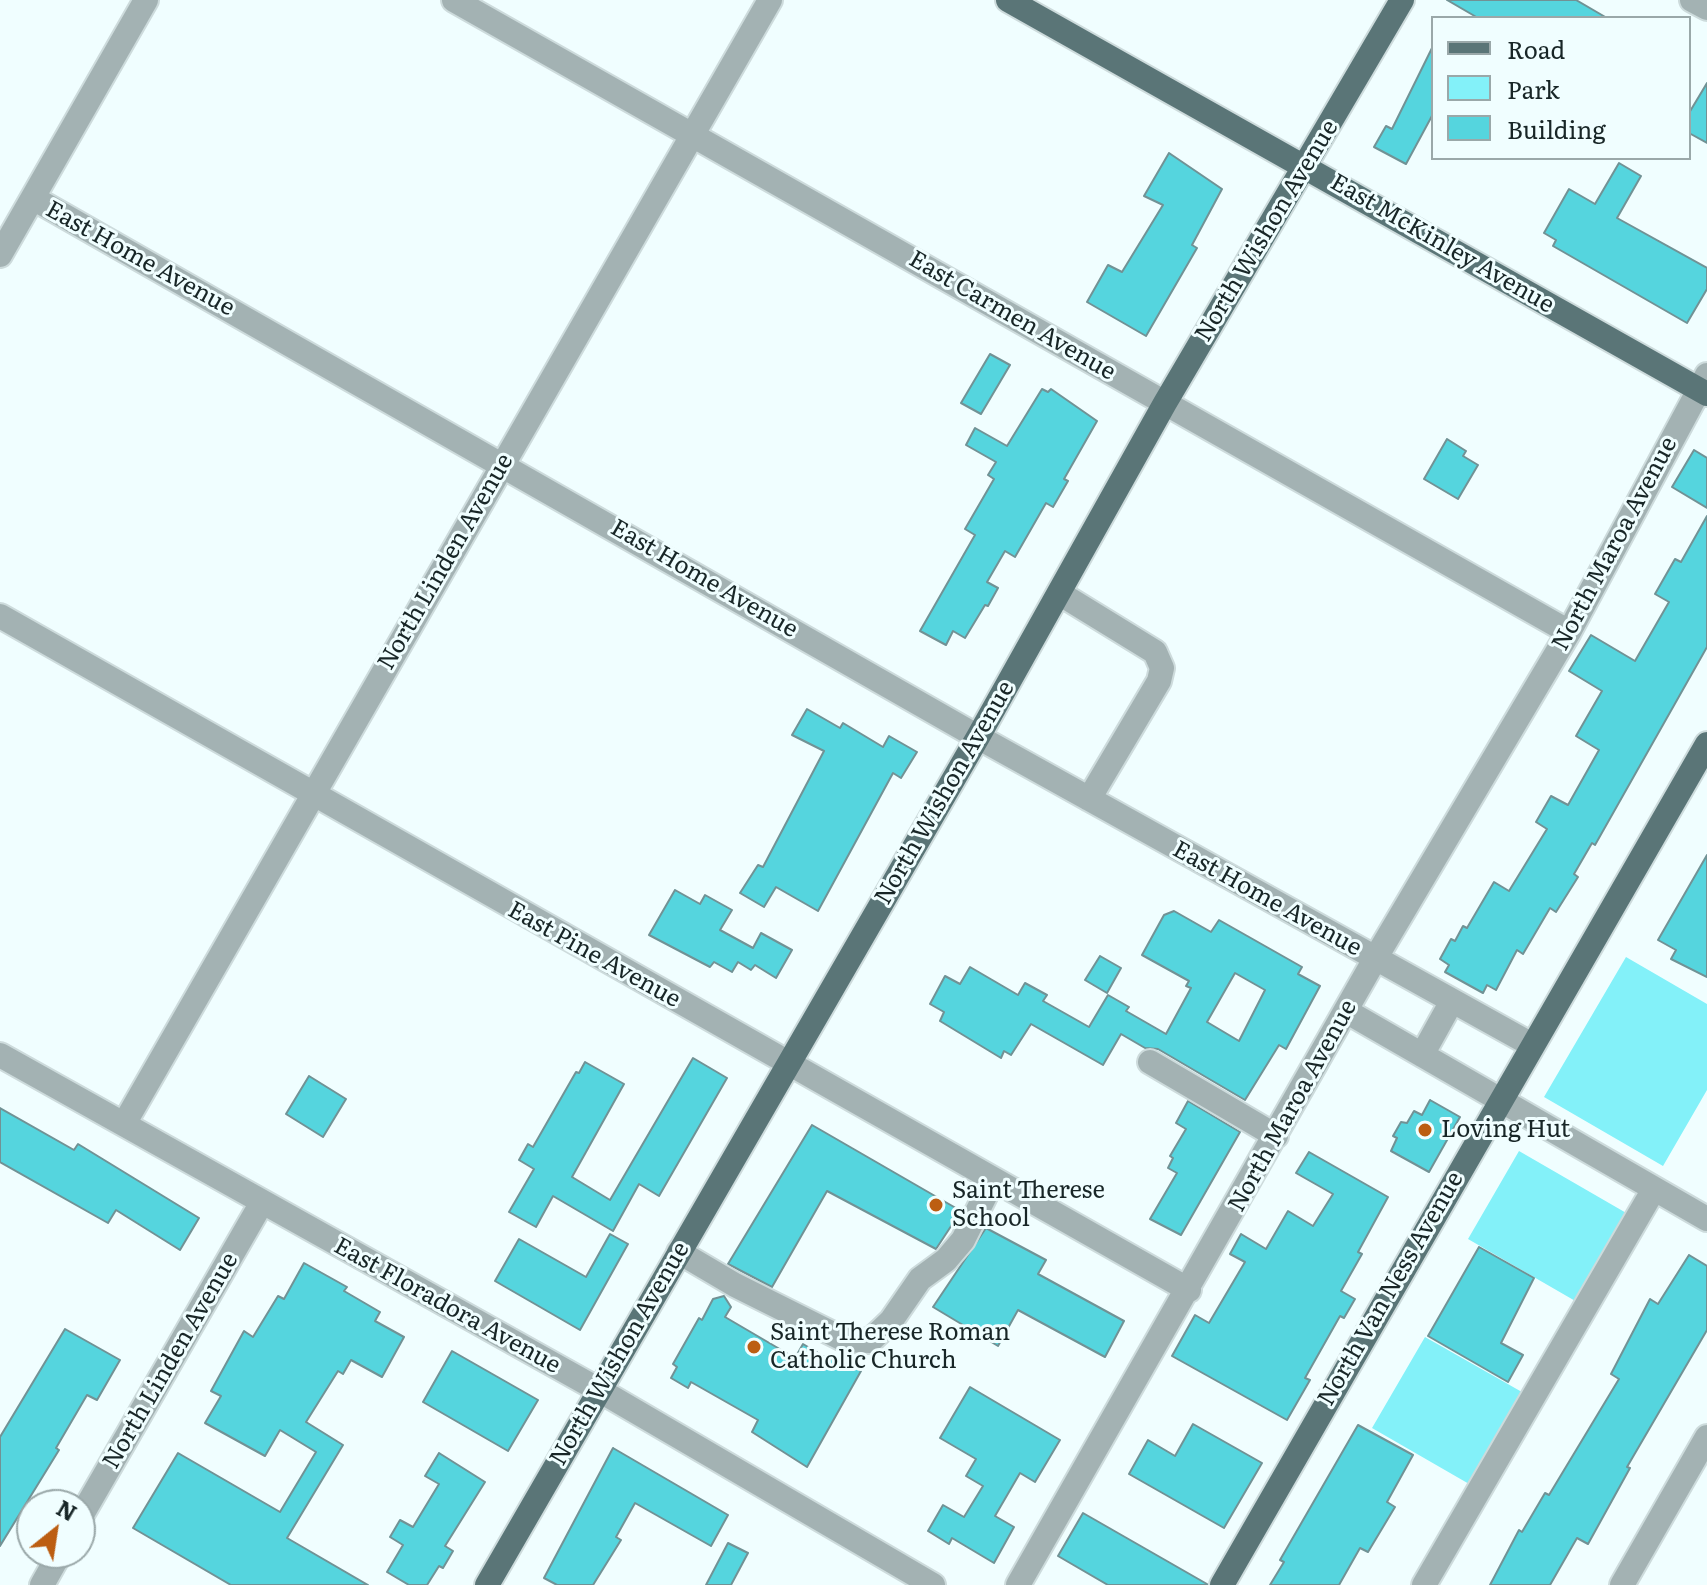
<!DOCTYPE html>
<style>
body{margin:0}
#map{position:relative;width:1707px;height:1585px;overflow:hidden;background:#f0feff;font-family:Literata,serif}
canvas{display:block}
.legend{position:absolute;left:1431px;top:16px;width:260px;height:144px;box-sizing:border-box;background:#f0feff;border:2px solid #9aa8a9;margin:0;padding:10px 14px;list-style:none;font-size:24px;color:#182627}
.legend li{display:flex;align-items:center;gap:16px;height:40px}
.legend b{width:40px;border:2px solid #9aa8a9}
.north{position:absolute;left:16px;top:1489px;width:80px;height:80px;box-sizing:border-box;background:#f0feff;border:2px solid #9aa8a9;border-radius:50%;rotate:30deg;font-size:22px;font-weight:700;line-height:32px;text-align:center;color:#182627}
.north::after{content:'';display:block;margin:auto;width:28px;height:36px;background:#bc5e12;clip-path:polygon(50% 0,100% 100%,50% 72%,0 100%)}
</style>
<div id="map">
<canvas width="1707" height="1585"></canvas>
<ul class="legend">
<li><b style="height:10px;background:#5a7577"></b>Road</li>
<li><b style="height:22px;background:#83f1f9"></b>Park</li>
<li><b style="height:22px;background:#55d5de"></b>Building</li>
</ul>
<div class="north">N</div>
</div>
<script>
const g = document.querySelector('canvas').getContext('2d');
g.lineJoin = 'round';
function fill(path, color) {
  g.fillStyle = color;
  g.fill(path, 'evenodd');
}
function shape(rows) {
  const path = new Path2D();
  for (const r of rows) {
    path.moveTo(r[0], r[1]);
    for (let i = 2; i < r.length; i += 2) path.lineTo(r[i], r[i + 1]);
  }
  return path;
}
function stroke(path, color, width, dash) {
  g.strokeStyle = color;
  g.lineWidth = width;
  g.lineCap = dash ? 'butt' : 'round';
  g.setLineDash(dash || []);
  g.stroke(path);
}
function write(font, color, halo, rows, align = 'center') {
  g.font = font + ' Literata,serif';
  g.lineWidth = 6;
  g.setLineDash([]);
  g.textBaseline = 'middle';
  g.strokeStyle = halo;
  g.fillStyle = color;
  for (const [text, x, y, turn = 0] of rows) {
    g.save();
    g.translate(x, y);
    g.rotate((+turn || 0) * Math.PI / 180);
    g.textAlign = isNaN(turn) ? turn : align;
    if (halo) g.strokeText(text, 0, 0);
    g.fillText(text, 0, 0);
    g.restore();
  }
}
fill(shape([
 [1626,957,1707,1004,1707,1090,1663,1166,1544,1097],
 [1519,1151,1628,1214,1577,1302,1468,1239],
 [1425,1337,1536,1400,1483,1492,1372,1428]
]), '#83f1f9');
const building = shape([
 [1447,0,1576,0,1607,18,1478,18,1447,0],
 [1433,46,1433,114,1406,164,1374,147,1386,126,1392,129,1433,46],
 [1707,83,1707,143,1689,133,1689,113,1707,83],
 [1169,153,1222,189,1192,245,1197,248,1146,336,1087,302,1108,265,1122,272,1163,205,1144,196,1169,153],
 [1619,163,1641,176,1617,218,1707,268,1707,289,1687,323,1553,246,1556,240,1544,233,1569,189,1595,204,1619,163],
 [990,354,1010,365,981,414,961,403,990,354],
 [1042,389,1048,392,1051,389,1097,421,1064,479,1068,481,1053,507,1046,503,1015,557,1005,551,987,582,998,588,988,606,985,605,965,638,953,631,946,645,920,631,975,535,965,529,994,479,988,475,996,462,966,445,975,428,1007,446,1042,389],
 [1447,439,1466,451,1463,456,1478,465,1458,499,1424,479,1447,439],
 [1694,450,1707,458,1707,508,1672,487,1694,450],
 [1707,516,1707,647,1595,845,1592,843,1574,874,1578,877,1556,912,1550,908,1523,954,1517,950,1496,990,1487,985,1483,993,1445,972,1449,965,1440,959,1451,939,1455,941,1463,926,1467,928,1494,882,1509,891,1547,829,1536,822,1551,796,1568,805,1599,750,1576,736,1602,691,1569,671,1591,635,1635,661,1669,602,1655,594,1675,559,1681,562,1707,516],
 [807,709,840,728,843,723,883,747,889,736,917,752,901,778,893,773,818,911,776,887,764,907,740,893,758,865,763,867,824,751,792,735,807,709],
 [1707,855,1707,977,1671,959,1676,950,1658,940,1707,855],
 [675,890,700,904,705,895,732,910,720,930,753,948,761,933,792,950,776,978,755,965,751,970,738,962,732,972,714,962,710,967,649,935,675,890],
 [1174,911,1211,932,1219,920,1302,967,1298,974,1320,986,1286,1049,1279,1045,1245,1100,1158,1049,1145,1048,1121,1034,1103,1065,1031,1024,1011,1055,1004,1051,1001,1058,940,1021,944,1012,930,1004,945,976,960,984,970,967,1018,995,1025,983,1047,995,1043,1001,1089,1027,1108,995,1129,1007,1126,1011,1166,1034,1191,988,1186,986,1189,981,1142,955,1164,915,1174,911],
 [1235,973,1265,990,1239,1041,1207,1022,1235,973],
 [1100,956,1121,968,1107,993,1085,980,1100,956],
 [693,1058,727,1078,659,1196,639,1184,613,1231,553,1196,536,1227,509,1212,534,1169,519,1160,528,1144,533,1147,576,1072,579,1073,585,1062,624,1084,572,1177,610,1200,693,1058],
 [309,1076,346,1099,323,1137,286,1114,309,1076],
 [1430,1100,1460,1117,1429,1172,1391,1151,1397,1138,1393,1136,1401,1122,1407,1123,1414,1111,1422,1115,1430,1100],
 [1188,1101,1240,1132,1181,1235,1150,1219,1177,1173,1168,1168,1173,1158,1170,1156,1186,1129,1176,1123,1188,1101],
 [0,1108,74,1150,78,1144,199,1218,180,1250,116,1210,108,1223,0,1162,0,1108],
 [812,1125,961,1211,936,1249,827,1191,772,1287,728,1264,812,1125],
 [1309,1152,1388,1197,1358,1252,1362,1254,1341,1291,1355,1299,1344,1318,1340,1316,1305,1378,1310,1380,1287,1420,1172,1356,1195,1315,1209,1323,1245,1262,1230,1254,1241,1234,1266,1249,1288,1211,1313,1226,1333,1194,1296,1173,1309,1152],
 [986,1228,1046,1260,1038,1274,1124,1321,1105,1357,1018,1310,998,1346,933,1307,986,1228],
 [610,1234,628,1244,580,1330,495,1281,519,1239,586,1277,610,1234],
 [1479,1247,1534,1278,1501,1343,1523,1355,1508,1382,1428,1336,1479,1247],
 [1689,1255,1707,1266,1707,1330,1627,1467,1630,1468,1588,1544,1577,1538,1550,1585,1490,1585,1519,1530,1522,1532,1545,1493,1549,1495,1619,1379,1611,1374,1650,1299,1658,1304,1689,1255],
 [304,1263,347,1287,344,1291,380,1312,375,1321,404,1337,382,1377,351,1360,343,1374,338,1371,306,1422,343,1445,287,1538,368,1585,231,1585,133,1528,178,1453,280,1512,316,1452,280,1430,265,1456,205,1423,221,1396,211,1391,244,1331,253,1337,278,1296,284,1299,304,1263],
 [724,1296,731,1307,725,1317,795,1358,803,1344,830,1360,833,1355,861,1371,807,1467,752,1432,758,1420,691,1382,688,1388,671,1378,677,1367,673,1364,699,1318,702,1320,713,1299,724,1296],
 [65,1329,120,1360,97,1400,87,1395,56,1448,59,1450,0,1546,0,1437,65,1329],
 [452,1351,538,1400,508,1451,423,1402,452,1351],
 [970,1387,1060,1440,1035,1482,1020,1473,995,1516,1014,1527,994,1563,952,1538,949,1544,928,1531,943,1505,964,1517,983,1486,966,1476,976,1459,940,1438,970,1387],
 [1193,1424,1262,1463,1224,1528,1129,1474,1148,1440,1175,1456,1193,1424],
 [1358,1425,1413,1455,1387,1502,1395,1507,1368,1552,1360,1548,1339,1585,1270,1585,1284,1562,1280,1560,1358,1425],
 [613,1448,728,1515,711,1546,635,1503,616,1537,621,1540,593,1585,557,1585,544,1578,613,1448],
 [439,1453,485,1482,445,1546,453,1551,443,1568,439,1566,427,1585,409,1585,387,1572,403,1545,390,1537,400,1520,413,1527,439,1484,425,1476,439,1453],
 [1083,1513,1207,1584,1207,1585,1108,1585,1058,1556,1083,1513],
 [728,1543,748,1553,731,1585,706,1585,728,1543]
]);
fill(building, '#55d5de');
stroke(building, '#719295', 2);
const minor = shape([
 [454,0,1569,632],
 [1692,0,1707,8],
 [33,198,978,737,1532,1045],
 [0,255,146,0],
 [1059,593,1155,652,1162,668,1159,681,1089,799],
 [0,616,1189,1290],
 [1346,1011,1707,1219],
 [0,1055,599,1390,933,1585],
 [1422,1055,1452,1001],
 [1150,1062,1276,1136],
 [124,1124,770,0],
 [679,1252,735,1285,845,1340,870,1341,891,1321,920,1279,946,1260,963,1240,993,1180],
 [80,1518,261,1204],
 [42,1585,60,1553],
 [1018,1585,1375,959,1569,632,1707,375],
 [1424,1585,1654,1189],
 [1622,1585,1707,1437]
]);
const major = shape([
 [1008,0,1707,394],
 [487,1585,978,737,1165,403,1402,0],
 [1222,1585,1707,744]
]);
stroke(minor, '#cddbdc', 28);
stroke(major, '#cddbdc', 28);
stroke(minor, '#a3b2b3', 24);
stroke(major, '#5a7577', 24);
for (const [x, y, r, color] of [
 [1425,1130,8,"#bc5e12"],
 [936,1205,8,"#bc5e12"],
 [754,1347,8,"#bc5e12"]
]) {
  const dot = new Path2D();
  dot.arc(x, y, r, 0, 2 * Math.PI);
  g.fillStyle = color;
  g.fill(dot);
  stroke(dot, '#f0feff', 3);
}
write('24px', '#182627', '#f0feff', [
 ["North Wishon Avenue",1267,231,-59],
 ["East McKinley Avenue",1442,244,30],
 ["East Home Avenue",140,259,29],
 ["East Carmen Avenue",1012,316,30],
 ["North Maroa Avenue",1615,544,-62],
 ["North Linden Avenue",446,562,-60],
 ["East Home Avenue",704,579,30],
 ["North Wishon Avenue",945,793,-60],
 ["East Home Avenue",1267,899,29],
 ["East Pine Avenue",594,955,29],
 ["North Maroa Avenue",1293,1106,-61],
 ["North Van Ness Avenue",1391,1289,-60],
 ["East Floradora Avenue",447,1306,29],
 ["North Wishon Avenue",620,1354,-60],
 ["North Linden Avenue",171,1361,-60]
]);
write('24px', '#182627', '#f0feff', [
 ["Loving Hut",1441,1130],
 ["Saint Therese",952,1191],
 ["School",952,1219],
 ["Saint Therese Roman",770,1333],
 ["Catholic Church",770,1361]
], 'left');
</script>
